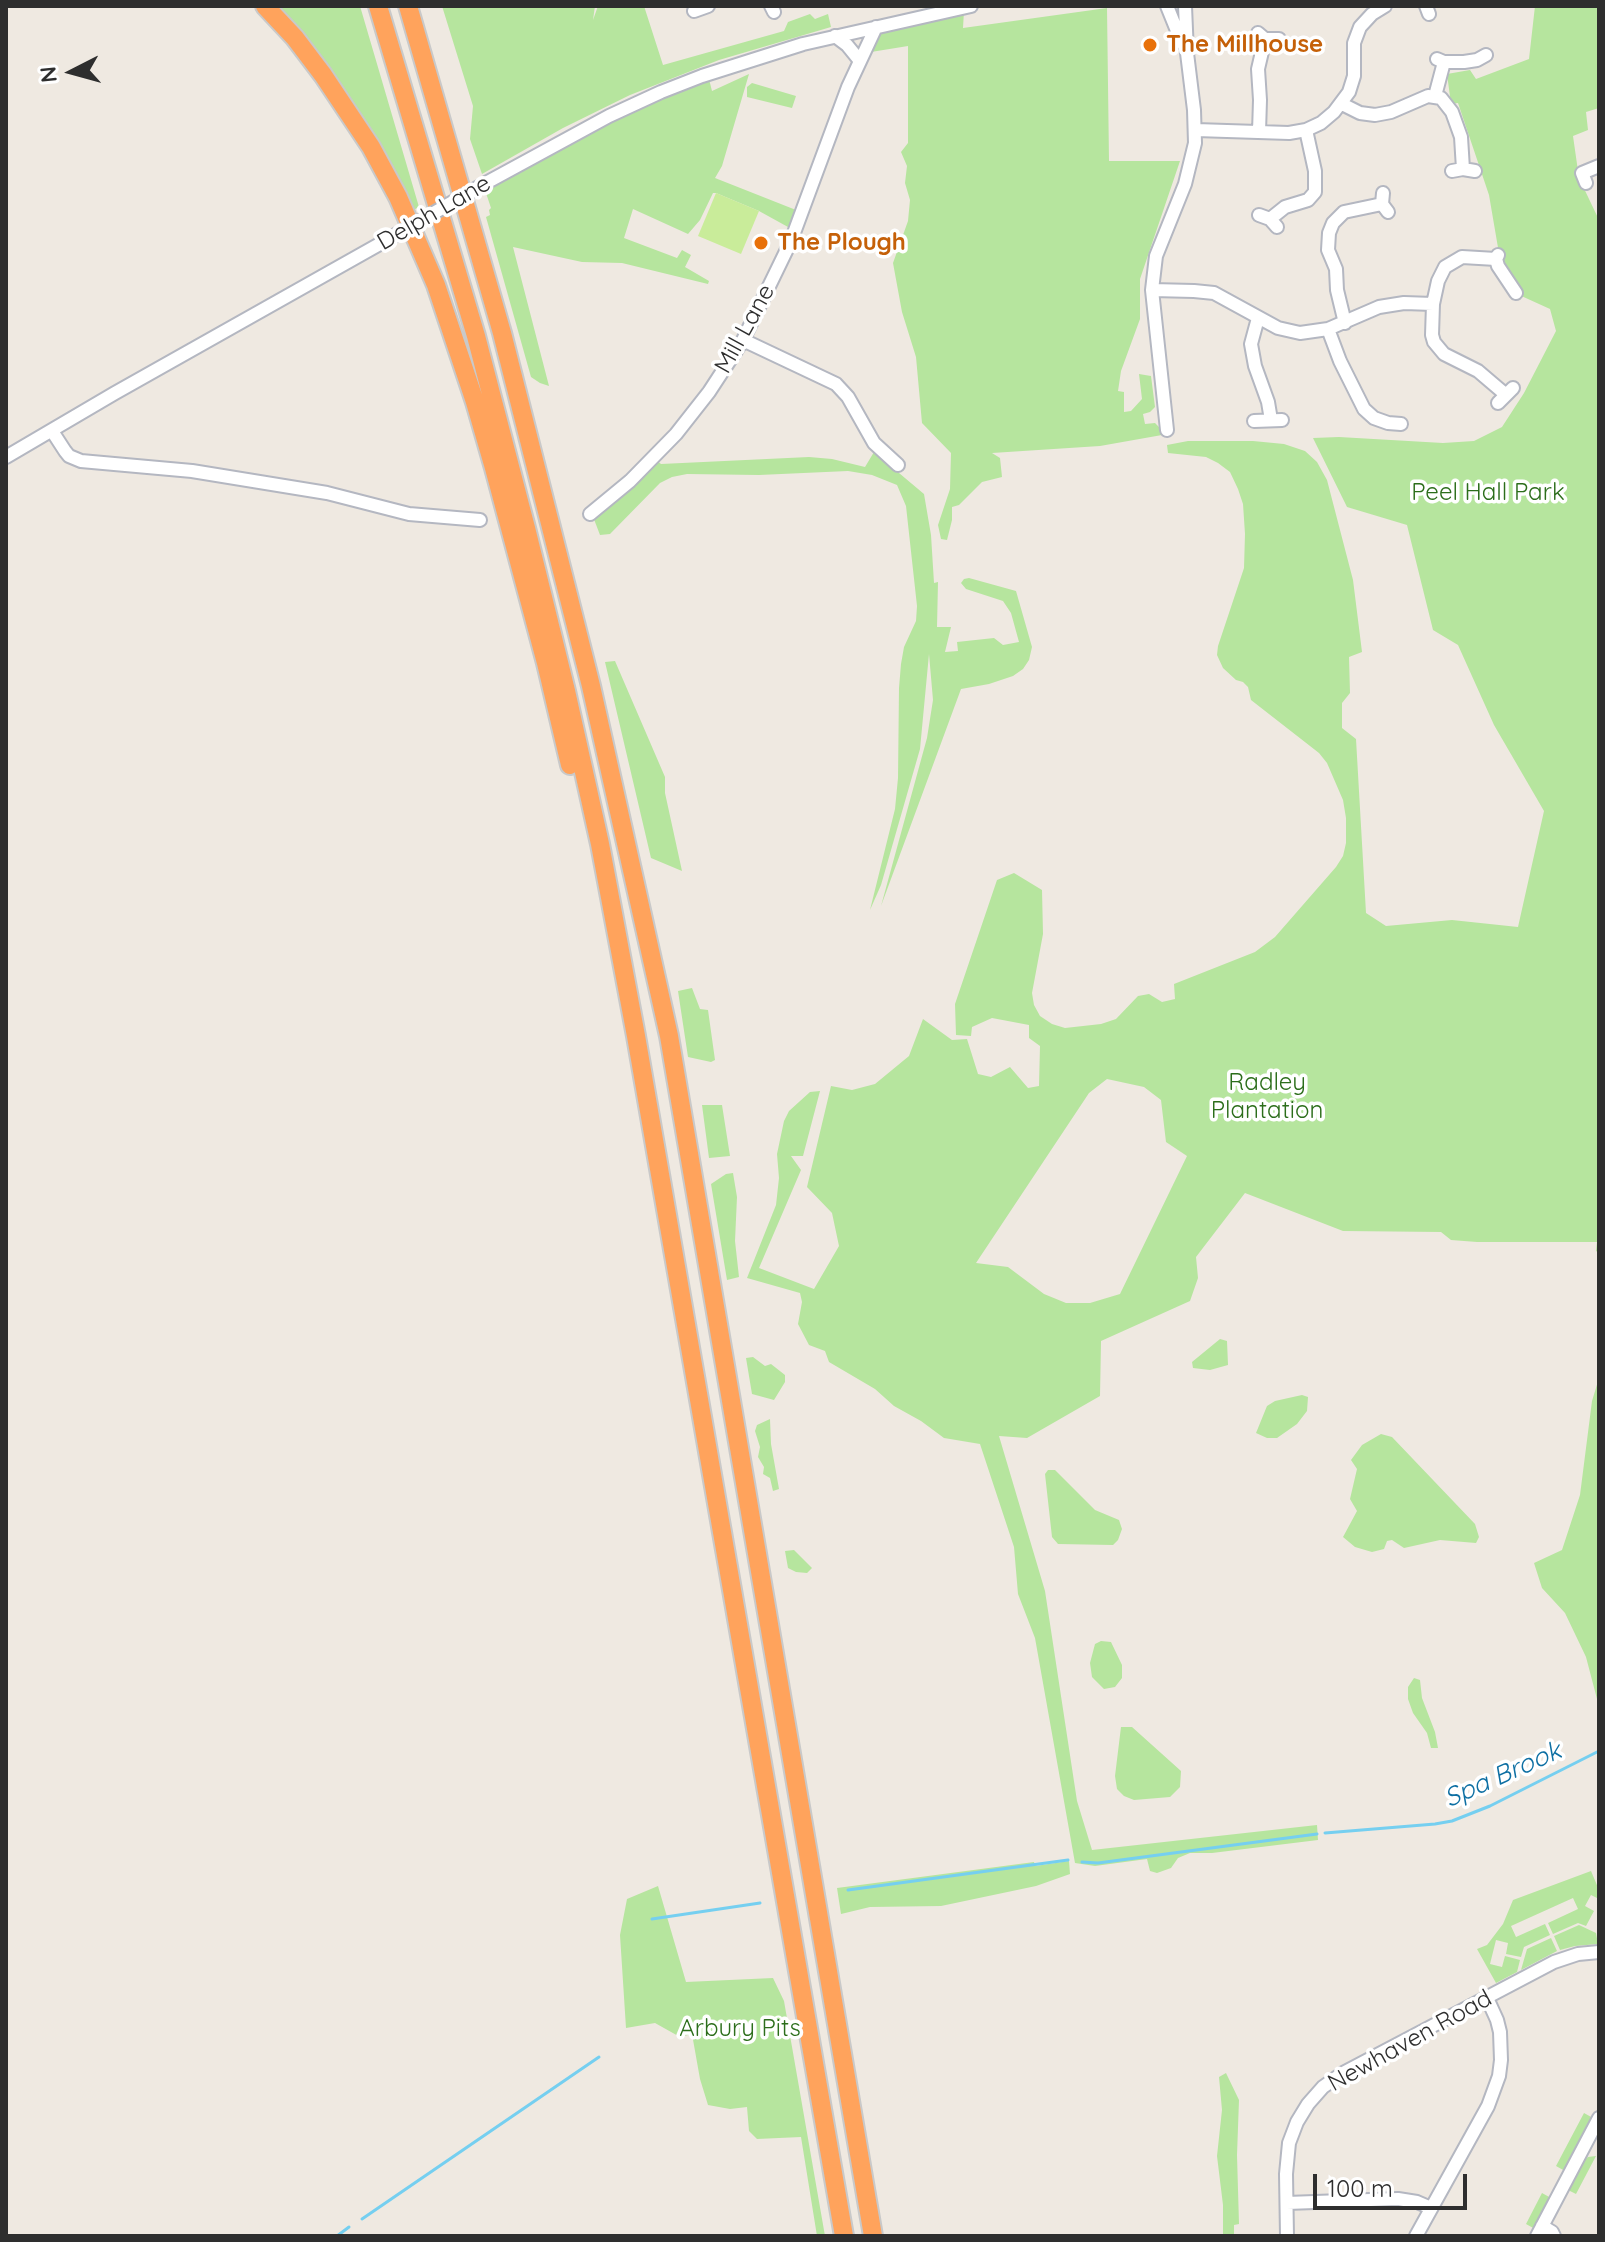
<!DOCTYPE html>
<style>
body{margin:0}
#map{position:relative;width:1605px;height:2242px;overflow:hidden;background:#efe9e1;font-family:Quicksand,sans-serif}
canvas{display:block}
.frame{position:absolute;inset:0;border:8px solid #2e2e2e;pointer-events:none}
.north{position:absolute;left:32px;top:32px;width:80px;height:80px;-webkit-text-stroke:6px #fff;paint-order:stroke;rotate:264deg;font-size:22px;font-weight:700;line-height:32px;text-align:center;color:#2e2e2e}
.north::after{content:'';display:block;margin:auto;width:28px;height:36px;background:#2e2e2e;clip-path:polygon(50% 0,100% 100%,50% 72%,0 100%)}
.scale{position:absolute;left:1313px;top:2174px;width:154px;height:36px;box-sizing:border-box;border:4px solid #2e2e2e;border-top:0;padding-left:10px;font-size:24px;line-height:28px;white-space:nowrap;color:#2e2e2e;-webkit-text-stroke:6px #fff;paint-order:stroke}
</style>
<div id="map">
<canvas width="1605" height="2242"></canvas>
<div class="frame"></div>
<div class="north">N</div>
<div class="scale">100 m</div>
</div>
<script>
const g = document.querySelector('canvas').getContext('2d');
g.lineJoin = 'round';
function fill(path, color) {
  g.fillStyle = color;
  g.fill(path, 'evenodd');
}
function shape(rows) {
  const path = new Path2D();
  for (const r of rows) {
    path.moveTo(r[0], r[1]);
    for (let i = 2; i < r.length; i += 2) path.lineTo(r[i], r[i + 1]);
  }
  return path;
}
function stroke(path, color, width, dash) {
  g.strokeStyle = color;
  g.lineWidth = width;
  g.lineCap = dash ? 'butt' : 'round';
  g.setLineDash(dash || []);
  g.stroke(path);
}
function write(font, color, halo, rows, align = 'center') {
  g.font = font + ' Quicksand,sans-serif';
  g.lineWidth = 7;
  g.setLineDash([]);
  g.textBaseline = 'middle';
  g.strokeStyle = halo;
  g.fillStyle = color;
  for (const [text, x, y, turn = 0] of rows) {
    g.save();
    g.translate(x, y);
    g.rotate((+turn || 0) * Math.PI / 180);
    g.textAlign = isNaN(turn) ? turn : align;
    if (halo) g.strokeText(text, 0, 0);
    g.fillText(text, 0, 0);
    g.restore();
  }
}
fill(shape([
 [271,6,360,6,419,207,408,213],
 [442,6,595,6,593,20,598,6,644,6,663,65,784,31,788,22,810,14,815,19,828,14,831,27,719,60,630,95,563,128,482,174,470,139,473,106],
 [1535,6,1599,6,1599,108,1586,112,1588,130,1573,136,1579,178,1599,220,1599,1253,1596,1251,1597,1242,1477,1242,1451,1240,1441,1232,1343,1231,1245,1193,1196,1257,1198,1278,1190,1301,1101,1341,1100,1396,1027,1438,999,1436,1045,1591,1077,1801,1092,1850,1317,1825,1318,1840,1212,1853,1190,1853,1178,1858,1171,1868,1157,1873,1150,1871,1147,1859,1095,1866,1075,1863,1035,1638,1018,1594,1014,1547,980,1444,944,1438,921,1421,894,1406,875,1389,829,1362,825,1351,809,1345,798,1324,802,1302,800,1293,747,1278,776,1205,779,1178,777,1154,784,1121,789,1111,810,1092,820,1091,803,1156,791,1156,801,1170,759,1268,814,1289,839,1246,832,1213,807,1187,831,1086,852,1090,875,1084,909,1056,923,1019,952,1040,967,1039,978,1074,991,1077,1010,1067,1028,1088,1039,1086,1040,1046,1029,1038,1029,1025,992,1018,972,1027,971,1036,956,1035,955,1004,997,880,1014,873,1042,890,1043,934,1032,993,1034,1005,1040,1016,1052,1024,1065,1028,1101,1024,1116,1019,1138,996,1149,994,1162,1002,1175,999,1174,984,1255,952,1275,937,1336,867,1343,856,1346,843,1346,818,1343,800,1327,763,1319,753,1251,700,1248,687,1243,682,1236,680,1223,668,1217,655,1218,646,1244,568,1245,534,1243,504,1238,489,1230,472,1218,463,1206,457,1168,453,1167,445,1188,441,1253,441,1284,444,1305,451,1317,462,1327,480,1353,580,1362,652,1349,657,1350,693,1342,703,1342,728,1356,739,1366,913,1386,926,1452,920,1518,927,1544,811,1494,725,1458,645,1433,630,1407,525,1347,507,1313,438,1339,437,1443,443,1474,441,1502,427,1524,393,1556,331,1550,309,1517,294,1502,271,1489,195,1458,103,1451,104,1447,74,1470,70,1476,79,1529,59],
 [1107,1079,1144,1087,1161,1100,1166,1142,1187,1156,1120,1294,1090,1303,1066,1303,1044,1294,1008,1267,976,1263,1089,1093],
 [1107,8,1109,161,1180,161,1140,279,1140,319,1121,371,1118,391,1124,392,1124,412,1131,411,1142,399,1139,374,1151,376,1155,407,1150,412,1143,414,1145,424,1155,423,1160,428,1162,435,1100,446,992,453,1000,458,1002,477,982,482,959,505,952,507,952,520,947,540,941,539,938,525,950,489,951,453,922,423,916,357,902,312,893,263,908,221,910,200,905,183,907,166,901,152,908,143,908,46,871,52,871,31,964,11,963,28],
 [749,74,722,166,715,178,796,210,788,227,759,211,716,193,713,193,700,220,688,234,633,209,624,238,677,258,682,250,691,255,685,267,709,281,708,284,622,263,582,262,513,247,549,386,540,383,531,377,486,217,490,215,489,210,491,208,485,190,618,115,709,79,712,91],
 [752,83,796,96,792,108,747,97,747,87],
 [874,452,924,494,931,535,934,583,938,582,937,627,951,627,945,652,958,651,957,642,994,638,1003,645,1019,642,1011,613,1003,601,966,589,961,583,964,579,969,578,1016,591,1032,647,1029,660,1023,669,1013,676,989,684,961,689,881,906,927,738,933,700,929,654,920,749,881,885,870,910,895,809,898,778,899,688,901,664,904,647,916,621,917,606,906,506,897,485,872,475,848,471,759,475,687,474,672,477,660,483,610,534,600,535,592,514,654,458,661,464,809,457,832,459,865,467],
 [615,661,665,777,665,793,682,871,651,858,605,662],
 [692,988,700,1009,708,1010,715,1060,711,1062,688,1057,678,991],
 [702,1105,722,1105,730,1156,709,1158],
 [733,1173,737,1197,735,1241,739,1277,727,1280,711,1184,726,1174],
 [1220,1339,1227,1341,1228,1365,1210,1370,1193,1368,1192,1362],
 [753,1357,765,1366,771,1364,785,1375,785,1382,774,1400,752,1394,746,1358],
 [1599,1378,1599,1699,1597,1699,1586,1657,1565,1613,1542,1588,1534,1563,1562,1550,1580,1495,1592,1401],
 [1302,1395,1308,1397,1307,1411,1297,1424,1277,1438,1267,1438,1256,1433,1267,1406,1275,1401],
 [770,1419,771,1444,779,1489,773,1491,770,1478,763,1474,764,1467,758,1457,760,1447,755,1431,757,1425],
 [1381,1434,1392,1437,1475,1524,1479,1537,1476,1543,1440,1540,1404,1548,1392,1540,1387,1541,1384,1549,1372,1552,1355,1547,1343,1537,1357,1511,1350,1499,1357,1469,1351,1460,1362,1445],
 [1048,1470,1055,1470,1095,1510,1119,1520,1122,1529,1118,1540,1113,1545,1058,1544,1052,1537,1045,1474],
 [794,1550,812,1568,807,1573,796,1572,788,1568,785,1551],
 [1101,1641,1111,1642,1122,1665,1122,1678,1115,1687,1104,1689,1092,1677,1090,1663,1095,1644],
 [1414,1678,1420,1680,1422,1698,1435,1732,1438,1748,1431,1748,1427,1733,1413,1713,1408,1699,1408,1687],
 [1121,1727,1132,1727,1181,1771,1180,1787,1170,1797,1134,1800,1124,1796,1117,1789,1115,1776],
 [1069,1861,1070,1874,1036,1886,941,1906,870,1907,841,1914,837,1888,1034,1862,1035,1866],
 [1591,1871,1599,1890,1599,1899,1591,1895,1585,1906,1594,1911,1586,1926,1578,1923,1553,1934,1548,1923,1578,1909,1573,1898,1511,1926,1516,1937,1545,1924,1550,1935,1524,1947,1521,1957,1506,1954,1508,1943,1496,1940,1490,1964,1502,1967,1505,1956,1520,1960,1517,1972,1496,1983,1477,1949,1487,1945,1503,1924,1513,1900],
 [658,1886,686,1982,773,1978,784,2001,825,2236,817,2236,801,2137,757,2139,749,2131,747,2107,730,2109,708,2105,700,2079,692,2034,680,2037,655,2023,626,2028,620,1935,627,1899],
 [1579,1925,1596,1933,1598,1944,1575,1946,1560,1950,1554,1936],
 [1551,1938,1557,1951,1521,1970,1527,1949],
 [1226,2073,1239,2100,1237,2155,1239,2224,1234,2225,1234,2236,1223,2236,1223,2205,1217,2156,1222,2110,1219,2077],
 [1584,2113,1593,2118,1565,2171,1556,2166],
 [1596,2156,1576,2194,1568,2190,1584,2160,1588,2157],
 [1542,2193,1551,2198,1535,2229,1526,2224]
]), '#b6e59e');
fill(shape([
 [716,193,759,211,741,254,698,236]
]), '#c9ec9a');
stroke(shape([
 [1325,1833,1435,1824,1452,1821,1490,1806,1599,1751],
 [1082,1862,1098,1863,1317,1834],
 [848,1890,1068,1860],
 [652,1919,760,1903],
 [362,2219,599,2057],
 [337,2236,349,2227]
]), '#75cff0', 3);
const minor = shape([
 [771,6,774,12],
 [1167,6,1182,43],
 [1426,6,1429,14],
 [694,11,708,6],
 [1258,33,1265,39,1279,39],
 [835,36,847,45,860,61],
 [1437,59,1444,62,1464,62,1477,60,1486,55],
 [1435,96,1444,62],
 [1342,104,1360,113,1375,115,1391,112,1428,96,1441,98,1452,112,1461,137,1463,169],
 [1196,130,1289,133,1306,130,1321,123,1334,112,1349,92,1354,76,1354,43,1360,27,1372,14,1385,6],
 [1259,132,1260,100,1258,69,1265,39],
 [1452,171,1463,169,1475,171],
 [1586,183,1582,173,1599,166],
 [484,184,609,116,661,92,702,76,803,44,971,6],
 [1383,193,1382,204,1388,212],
 [1259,215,1270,219,1277,227],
 [1270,219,1285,207,1308,200,1315,192,1315,171,1306,130],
 [1498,255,1496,259,1498,266,1516,293],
 [1496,259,1462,257,1445,267,1438,281,1433,304,1432,335,1434,342,1444,354,1478,371,1505,394],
 [1152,290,1194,291,1214,293,1278,328,1300,333,1328,329,1379,307,1404,303,1433,304],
 [1258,318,1251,344,1255,366,1268,402,1271,420],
 [1345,323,1337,290,1336,269,1328,250,1329,233,1333,223,1344,212,1382,204],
 [1328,329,1340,361,1364,409,1374,418,1388,423,1401,424],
 [743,340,836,384,848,397,874,443,898,465],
 [1498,403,1513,388],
 [1254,421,1282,420],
 [1167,430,1152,290,1156,256,1185,184,1195,143,1194,110,1187,53,1185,6],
 [52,431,65,451,69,456,81,461,192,471,327,493,409,514,480,520],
 [6,457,115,393,385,241],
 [590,514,630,481,676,434,709,392,743,340,791,241,848,87,876,27],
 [1287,2203,1398,2199,1417,2202,1431,2208],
 [1542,2226,1552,2232,1554,2236],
 [1287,2236,1286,2174,1289,2143,1297,2122,1308,2104,1323,2087,1343,2073,1554,1962,1578,1954,1599,1952],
 [1416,2236,1488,2106,1499,2076,1501,2060,1500,2032,1497,2020,1487,1998],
 [1537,2236,1599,2118]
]);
const highway = shape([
 [265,6,295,38,323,75,371,147,398,197,436,285,475,402,494,468,546,663,570,765],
 [378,6,476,336,526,528,566,691,600,844,636,1036,844,2236],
 [408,6,502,333,591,686,669,1036,873,2236]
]);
stroke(minor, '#b4b7c1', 16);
stroke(highway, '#c9c9c9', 22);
stroke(minor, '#fff', 12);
stroke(highway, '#ffa35c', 18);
const minorBridge = shape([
 [385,241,484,184]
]);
stroke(minorBridge, '#b4b7c1', 16, []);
stroke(minorBridge, '#fff', 12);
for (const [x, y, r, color] of [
 [1150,45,8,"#e8710a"],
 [761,243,8,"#e8710a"]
]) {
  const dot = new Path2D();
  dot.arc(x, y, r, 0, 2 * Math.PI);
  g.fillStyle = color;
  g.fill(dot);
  stroke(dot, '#fff', 3);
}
write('bold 24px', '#c56008', '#fff', [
 ["The Millhouse",1166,45],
 ["The Plough",777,243]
], 'left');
write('24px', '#2e2e2e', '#fff', [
 ["Delph Lane",434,213,-30],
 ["Mill Lane",745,329,-61],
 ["Newhaven Road",1410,2041,-29]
]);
write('24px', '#2c6e1b', '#fff', [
 ["Peel Hall Park",1488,493],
 ["Radley",1267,1083],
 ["Plantation",1267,1111],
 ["Arbury Pits",740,2029]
]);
write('italic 26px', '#0d6fa3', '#fff', [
 ["Spa Brook",1503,1775,-24]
]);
</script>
